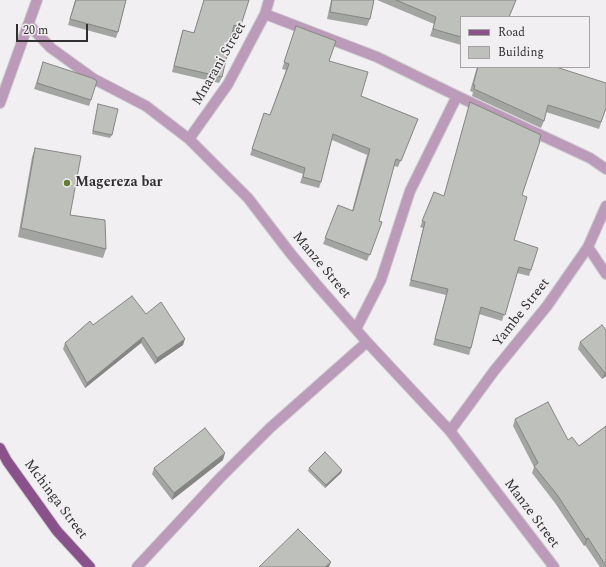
<!DOCTYPE html>
<style>
body{margin:0}
#map{position:relative;width:606px;height:567px;overflow:hidden;background:#f2eff2;font-family:Spectral,serif}
canvas{display:block}
.legend{position:absolute;left:460px;top:16px;width:130px;height:52px;box-sizing:border-box;background:#f2eff2;border:1px solid #a5a2a4;margin:0;padding:5px 7px;list-style:none;font-size:12px;color:#312f30}
.legend li{display:flex;align-items:center;gap:8px;height:20px}
.legend b{width:20px;border:1px solid #a5a2a4}
.scale{position:absolute;left:16px;top:24px;width:72px;height:18px;box-sizing:border-box;border:2px solid #312f30;border-top:0;padding-left:5px;font-size:12px;line-height:14px;white-space:nowrap;color:#312f30;-webkit-text-stroke:3px #f2eff2;paint-order:stroke}
</style>
<div id="map">
<canvas width="606" height="567"></canvas>
<ul class="legend">
<li><b style="height:5px;background:#8a528a"></b>Road</li>
<li><b style="height:11px;background:#bec0bc"></b>Building</li>
</ul>
<div class="scale">20 m</div>
</div>
<script>
const g = document.querySelector('canvas').getContext('2d');
g.lineJoin = 'round';
function shape(rows) {
  const path = new Path2D();
  for (const r of rows) {
    path.moveTo(r[0], r[1]);
    for (let i = 2; i < r.length; i += 2) path.lineTo(r[i], r[i + 1]);
  }
  return path;
}
function stroke(path, color, width, dash) {
  g.strokeStyle = color;
  g.lineWidth = width;
  g.lineCap = dash ? 'butt' : 'round';
  g.setLineDash(dash || []);
  g.stroke(path);
}
function fill(path, color) {
  g.fillStyle = color;
  g.fill(path, 'evenodd');
}
function write(font, color, halo, rows, align = 'center') {
  g.font = font + ' Spectral,serif';
  g.lineWidth = 3;
  g.setLineDash([]);
  g.textBaseline = 'middle';
  g.strokeStyle = halo;
  g.fillStyle = color;
  for (const [text, x, y, turn = 0] of rows) {
    g.save();
    g.translate(x, y);
    g.rotate((+turn || 0) * Math.PI / 180);
    g.textAlign = isNaN(turn) ? turn : align;
    if (halo) g.strokeText(text, 0, 0);
    g.fillText(text, 0, 0);
    g.restore();
  }
}
const minor = shape([
 [265,14,377,57,457,96,590,158,606,169],
 [29,25,51,48,94,79,146,106,189,139,248,198,291,254,317,285,367,342,450,431,554,567],
 [0,103,37,0],
 [189,139,228,84,265,14,269,0],
 [588,247,606,274],
 [356,329,381,280,410,191,457,96],
 [450,431,494,371,547,306,588,247,606,206],
 [137,567,220,478,270,428,367,342]
]);
const major = shape([
 [0,448,7,461,57,531,90,567]
]);
stroke(minor, '#cfcccf', 12);
stroke(major, '#cfcccf', 12);
stroke(minor, '#bb9bb9', 10);
stroke(major, '#8a528a', 10);
fill(shape([
 [75,0,126,0,118,32,116,38,68,25],
 [204,0,240,28,238,34,232,32,222,77,219,83,172,72,181,36,183,30,194,33],
 [331,0,374,0,370,19,367,26,327,19],
 [377,0,516,0,509,17,461,17,461,45,430,36,434,24],
 [296,26,329,61,361,96,418,119,398,167,394,166,379,221,382,222,367,261,323,244,338,205,352,211,367,155,332,140,321,182,319,188,300,183,303,174,250,155,264,113,270,115,286,70,282,69],
 [477,67,556,67,606,108,599,129,546,112,544,121,541,128,472,96,473,92,470,91],
 [41,69,91,100,89,106,34,89],
 [470,102,522,195,514,240,531,270,529,276,517,273,502,321,479,314,471,348,469,355,433,345,446,295,409,286,423,228,420,227,434,192,444,196],
 [98,104,112,135,110,138,92,134],
 [35,148,70,215,106,249,103,258,18,237,32,157],
 [146,314,183,345,155,364,141,343,85,388,63,349,65,343,93,325],
 [606,330,606,376,602,379,578,349,580,342],
 [515,419,568,440,579,446,606,426,606,567,600,567,585,545,584,546,555,503,532,473,534,467,513,426],
 [223,460,172,500,152,474,154,468],
 [309,468,342,470,341,473,325,488,308,471]
]), '#a3a5a2');
fill(shape([
 [143,337,141,343,85,388,87,383],
 [185,339,183,345,155,364,157,358],
 [606,372,606,376,602,379,605,373],
 [225,453,223,460,172,500,174,493],
 [342,470,341,473,325,488,326,485],
 [588,538,585,545,584,546,586,539],
 [331,562,329,567,325,567]
]), '#858684');
const building = shape([
 [76,0,126,0,118,32,70,19,76,0],
 [204,0,249,0,240,28,234,25,222,77,174,66,183,30,194,33,204,0],
 [332,0,374,0,370,19,330,12,332,0],
 [396,0,516,0,509,17,461,17,461,37,433,29,436,17,396,0],
 [296,26,336,41,329,61,368,72,361,96,418,119,401,161,396,159,379,221,382,222,370,255,325,238,338,205,353,211,370,149,333,134,321,182,303,177,305,168,252,149,264,113,270,115,289,64,284,62,296,26],
 [43,62,92,78,97,81,91,100,37,83,43,62],
 [478,67,556,67,606,83,606,108,601,122,548,105,544,121,474,89,475,85,473,85,478,67],
 [470,102,541,135,539,141,540,141,522,195,527,197,514,240,538,248,531,270,519,267,505,315,481,307,471,348,435,339,448,289,411,280,425,222,422,221,434,192,444,196,470,102],
 [98,104,118,109,112,135,93,131,98,104],
 [35,148,81,156,70,215,105,220,106,249,21,228,35,148],
 [132,296,146,314,161,302,185,339,157,358,143,337,87,383,65,343,90,321,93,325,132,296],
 [602,325,606,330,606,372,605,373,580,342,602,325],
 [548,402,568,440,572,437,579,446,606,426,606,566,588,538,586,539,558,496,534,466,538,463,515,419,548,402],
 [205,428,225,453,174,493,154,468,205,428],
 [325,452,342,470,326,485,309,468,325,452],
 [298,529,331,562,325,567,259,567,298,529]
]);
fill(building, '#bec0bc');
stroke(building, '#858684', 1);
for (const [x, y, r, color] of [
 [67,183,4,"#668033"]
]) {
  const dot = new Path2D();
  dot.arc(x, y, r, 0, 2 * Math.PI);
  g.fillStyle = color;
  g.fill(dot);
  stroke(dot, '#f2eff2', 1.5);
}
write('14px', '#312f30', '#f2eff2', [
 ["Mnarani Street",220,64,-60],
 ["Manze Street",321,266,50],
 ["Yambe Street",522,313,-52],
 ["Mchinga Street",55,500,53],
 ["Manze Street",531,514,53]
]);
write('bold 14px', '#312f30', '#f2eff2', [
 ["Magereza bar",75,183]
], 'left');
</script>
